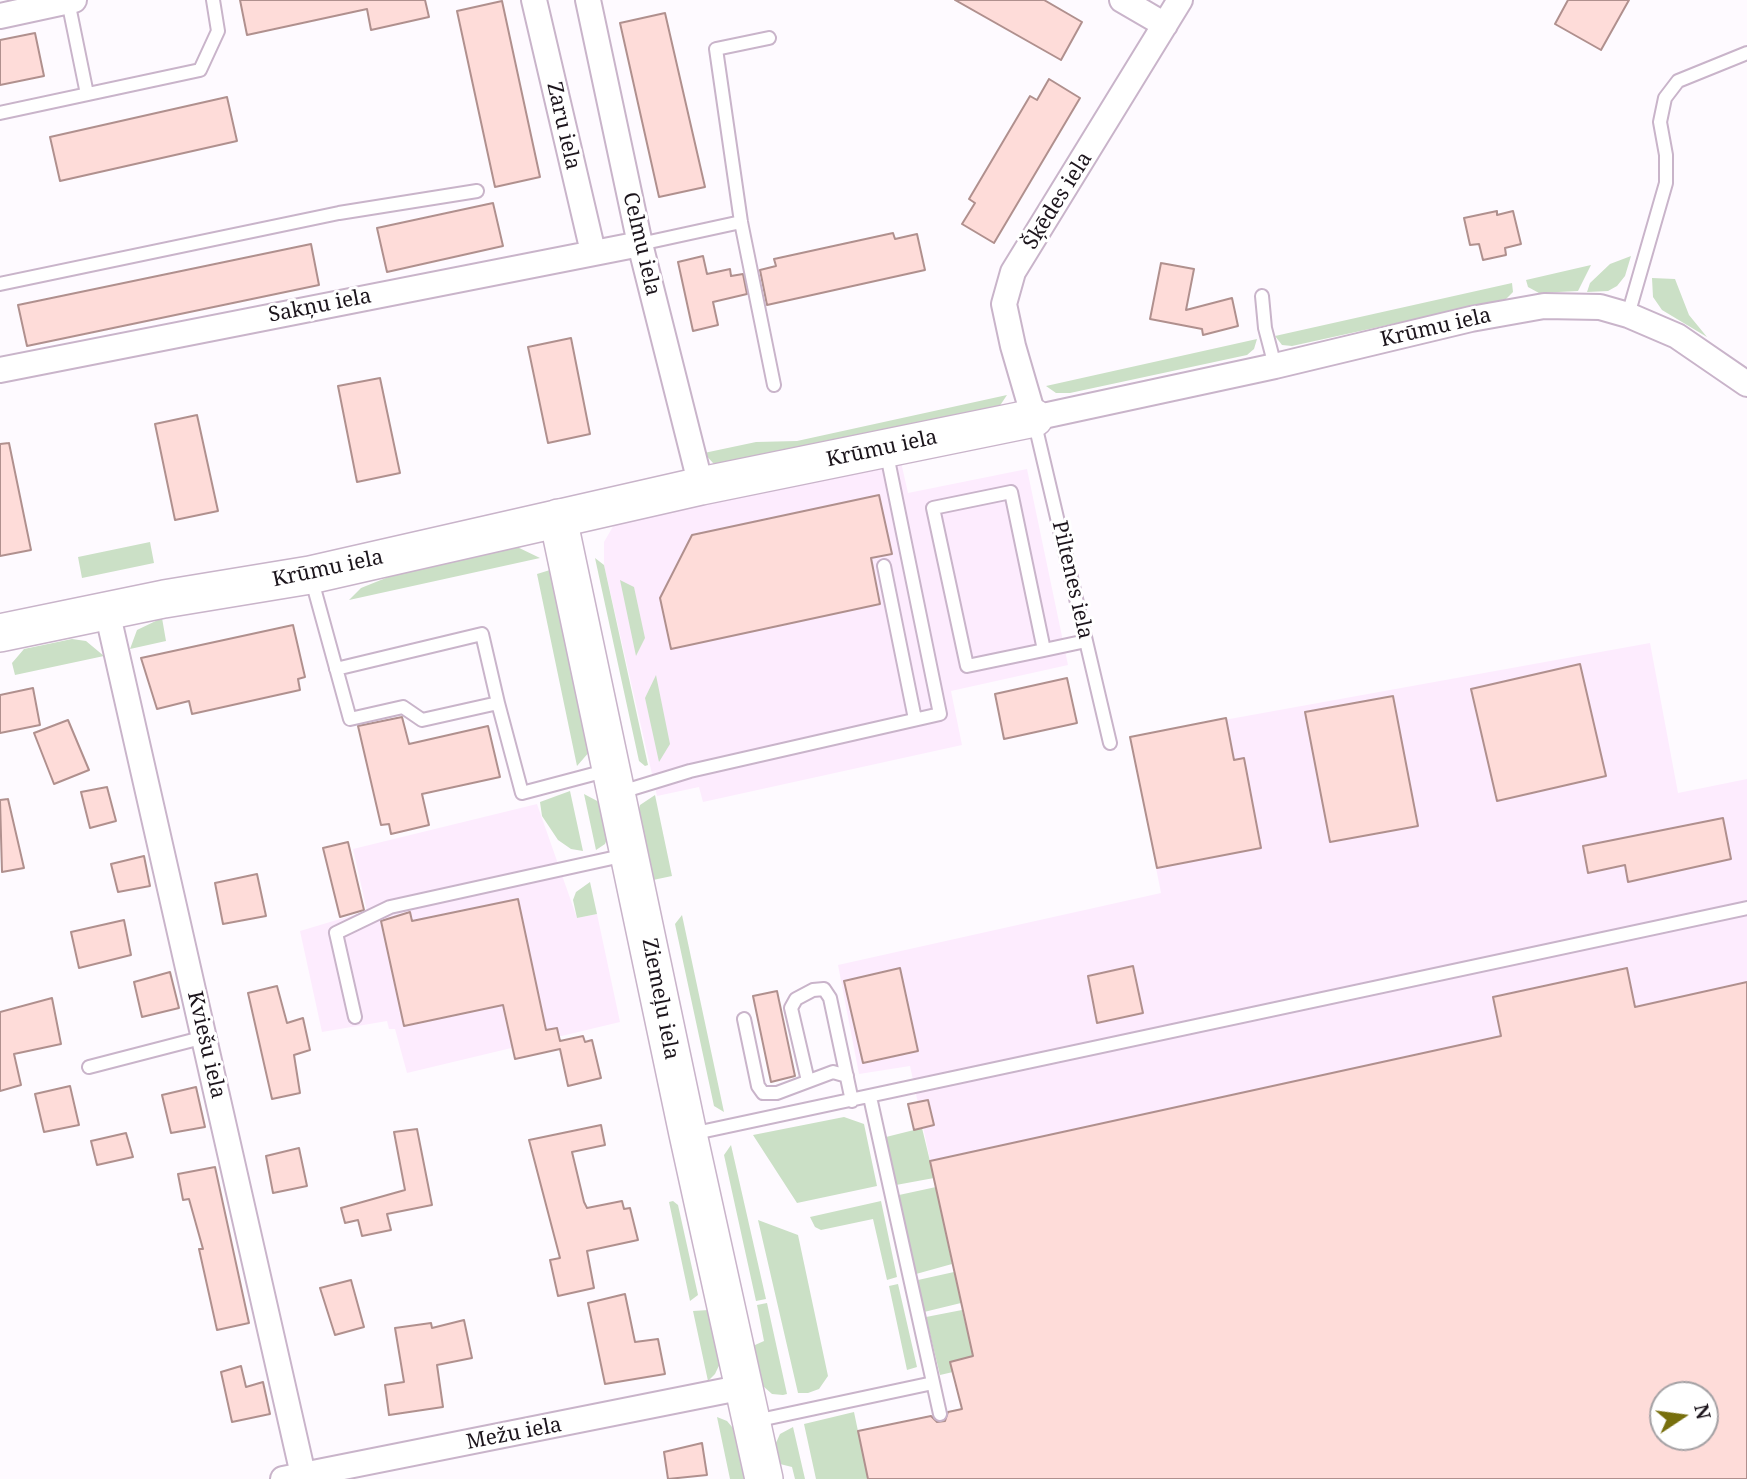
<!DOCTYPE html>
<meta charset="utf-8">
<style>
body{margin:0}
#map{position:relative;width:1747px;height:1479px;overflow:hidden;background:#fefaff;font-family:"Noto Serif",serif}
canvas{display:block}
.north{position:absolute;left:1649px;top:1381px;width:70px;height:70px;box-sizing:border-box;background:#fff;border:2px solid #a4a1a4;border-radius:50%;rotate:77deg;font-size:19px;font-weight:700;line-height:28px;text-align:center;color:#1c151c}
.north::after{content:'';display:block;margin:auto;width:24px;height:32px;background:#776f0d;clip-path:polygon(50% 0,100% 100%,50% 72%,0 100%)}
</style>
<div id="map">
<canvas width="1747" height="1479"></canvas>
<div class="north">N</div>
</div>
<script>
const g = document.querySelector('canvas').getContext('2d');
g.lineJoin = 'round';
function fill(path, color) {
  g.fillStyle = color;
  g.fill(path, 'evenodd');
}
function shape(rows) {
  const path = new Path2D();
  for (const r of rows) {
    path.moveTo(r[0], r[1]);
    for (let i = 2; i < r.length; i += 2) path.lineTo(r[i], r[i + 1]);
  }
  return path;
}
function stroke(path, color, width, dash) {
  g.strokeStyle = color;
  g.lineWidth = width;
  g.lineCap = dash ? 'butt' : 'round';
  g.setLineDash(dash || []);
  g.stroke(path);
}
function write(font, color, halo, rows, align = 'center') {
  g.font = font + ' "Noto Serif",serif';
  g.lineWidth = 6;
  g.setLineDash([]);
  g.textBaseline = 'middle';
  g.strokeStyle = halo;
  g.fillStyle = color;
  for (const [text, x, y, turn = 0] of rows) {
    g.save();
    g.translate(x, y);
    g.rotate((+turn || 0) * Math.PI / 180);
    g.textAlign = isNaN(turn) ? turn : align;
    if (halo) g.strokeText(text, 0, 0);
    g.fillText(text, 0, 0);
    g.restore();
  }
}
fill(shape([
 [901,462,908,493,1027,469,1068,665,951,691,962,745,703,802,699,787,657,796,604,565,604,542,615,523],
 [1650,643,1678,793,1747,779,1747,1479,868,1479,858,1431,962,1409,950,1362,972,1356,910,1066,859,1074,838,965,1161,893,1130,737],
 [1663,1395,1705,1395,1705,1437,1663,1437],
 [537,804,577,918,597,914,620,1022,407,1073,395,1029,389,1029,387,1021,322,1032,300,931,367,911,353,849]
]), '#fdecfe');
fill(shape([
 [1631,256,1625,276,1617,286,1608,291,1587,292,1590,283,1610,264],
 [1591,265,1578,291,1539,293,1528,287,1526,280],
 [1652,278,1675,279,1689,315,1707,337,1662,310,1653,297],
 [1512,283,1513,292,1506,299,1292,346,1282,345,1275,336],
 [1257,339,1254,349,1247,355,1070,393,1056,393,1046,386],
 [1007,395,999,407,723,467,713,463,704,453,756,442,797,441],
 [150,542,154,563,82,578,78,557],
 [511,544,540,558,349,600,361,588,428,561],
 [595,558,604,565,648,765,645,766,639,761],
 [550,570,590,751,577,766,537,574],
 [620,580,634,587,645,638,636,656],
 [162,618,166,641,130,649,137,630],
 [72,639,86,641,104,656,15,675,12,663,24,649],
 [656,675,670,744,659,762,645,698],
 [570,791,583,851,571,849,558,840,542,816,540,802],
 [584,794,601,803,608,837,605,844,596,850],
 [655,795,672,876,653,880,638,814,640,805],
 [590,882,597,914,577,918,573,900,576,892],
 [682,915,724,1112,714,1106,675,924],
 [844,1117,864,1124,877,1186,797,1203,753,1135],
 [922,1128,934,1178,896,1185,886,1137],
 [731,1145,766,1299,756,1301,724,1155],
 [936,1187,952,1264,916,1274,899,1195],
 [673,1201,678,1205,698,1295,690,1301,669,1202],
 [881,1201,897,1277,887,1280,873,1219,821,1230,815,1227,810,1217],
 [758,1220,798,1235,828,1376,819,1389,808,1393,798,1393],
 [954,1272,961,1303,924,1312,918,1280],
 [898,1284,917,1367,907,1370,889,1286],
 [767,1303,787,1394,783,1395,772,1394,763,1386,754,1349,755,1345,764,1341,757,1305],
 [709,1310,723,1357,715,1374,708,1381,693,1311],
 [962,1310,973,1356,951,1362,953,1372,940,1375,926,1317],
 [854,1412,868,1479,816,1479,804,1424],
 [717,1417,727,1421,738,1434,750,1479,730,1479],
 [793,1427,805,1479,795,1479,792,1467,780,1464,775,1445,780,1434]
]), '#cbe0c6');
const building = shape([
 [240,0,425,0,429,17,371,30,367,9,247,35,240,0],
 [955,0,1044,0,1082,22,1061,60,955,0],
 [1568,0,1629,0,1601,50,1555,24,1568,0],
 [502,1,540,177,495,187,457,11,502,1],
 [665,13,705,187,659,197,620,23,665,13],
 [35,33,44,76,0,85,0,40,35,33],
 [1049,79,1080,98,994,243,962,224,975,203,969,199,1030,96,1037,100,1049,79],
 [227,97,237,141,60,181,50,137,227,97],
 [493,203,503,246,387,272,377,228,493,203],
 [1497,211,1497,215,1513,211,1521,244,1505,248,1506,255,1483,260,1479,244,1470,245,1464,218,1497,211],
 [893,233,895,239,917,234,925,270,767,305,760,270,776,266,774,259,893,233],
 [311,244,319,285,27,346,18,305,311,244],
 [703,256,707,274,730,269,731,276,743,274,747,294,713,302,718,325,693,331,678,262,703,256],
 [1161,263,1194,269,1186,310,1232,298,1238,326,1203,335,1202,329,1150,319,1161,263],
 [571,338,590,434,548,443,528,347,571,338],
 [380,378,400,473,357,482,338,386,380,378],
 [197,415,218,511,175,520,155,424,197,415],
 [9,443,31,550,0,556,0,444,9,443],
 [879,495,892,554,871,558,880,604,671,649,660,598,692,535,879,495],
 [293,625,305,677,298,679,300,690,192,714,189,701,157,709,141,658,293,625],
 [1580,664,1606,776,1497,801,1471,689,1580,664],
 [1067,678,1077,723,1004,739,995,694,1067,678],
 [33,688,40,725,0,733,0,695,33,688],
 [1393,696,1418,826,1330,842,1305,712,1393,696],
 [402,717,409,744,488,726,500,777,422,794,429,825,391,834,389,824,381,825,358,726,402,717],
 [1226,718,1234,760,1244,758,1261,848,1157,868,1130,737,1226,718],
 [68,720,89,770,54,784,34,733,68,720],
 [107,787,116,821,90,828,81,792,107,787],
 [8,799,24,868,2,872,0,800,8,799],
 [1723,818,1731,859,1628,882,1625,865,1588,873,1583,846,1723,818],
 [348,842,364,910,340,917,323,848,348,842],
 [144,856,150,886,118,892,111,864,144,856],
 [257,874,266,916,223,924,215,883,257,874],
 [518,899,546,1030,557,1028,560,1041,583,1036,585,1042,592,1040,601,1078,568,1086,560,1049,515,1059,503,1005,404,1026,381,921,410,912,412,921,518,899],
 [124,920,131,955,79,968,71,932,124,920],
 [1133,966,1143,1013,1097,1023,1088,976,1133,966],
 [900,968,918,1051,863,1063,844,981,900,968],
 [1627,968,1635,1007,1747,982,1747,1479,868,1479,858,1431,931,1416,937,1422,945,1421,948,1412,962,1409,950,1362,973,1356,930,1161,1501,1036,1493,997,1627,968],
 [1663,1395,1705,1395,1705,1437,1663,1437,1663,1395],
 [170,972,179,1008,142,1017,134,982,170,972],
 [277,986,287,1023,303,1018,310,1050,294,1055,300,1093,272,1099,248,993,277,986],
 [777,991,795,1076,771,1082,753,996,777,991],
 [52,998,61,1044,14,1054,21,1085,0,1091,0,1012,52,998],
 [70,1086,79,1125,44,1132,35,1094,70,1086],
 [196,1087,205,1127,171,1133,162,1095,196,1087],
 [928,1100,934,1125,914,1130,908,1104,928,1100],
 [601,1125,605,1145,572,1152,584,1202,587,1208,622,1201,624,1209,630,1208,638,1240,587,1251,594,1288,558,1296,550,1260,560,1258,529,1140,601,1125],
 [417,1129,432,1205,387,1214,391,1230,362,1236,358,1220,345,1223,341,1208,405,1190,394,1132,417,1129],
 [126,1133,133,1157,97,1165,91,1141,126,1133],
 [299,1148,307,1186,273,1193,266,1156,299,1148],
 [215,1167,249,1323,217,1330,199,1249,203,1249,189,1199,183,1200,178,1174,215,1167],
 [351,1280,364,1327,335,1335,320,1288,351,1280],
 [625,1294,635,1342,658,1339,665,1374,605,1384,588,1303,625,1294],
 [464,1320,472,1358,437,1365,443,1407,389,1415,385,1385,404,1382,395,1328,431,1323,432,1328,464,1320],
 [241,1366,246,1387,263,1382,270,1414,232,1422,221,1372,241,1366],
 [702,1443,707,1475,668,1479,664,1452,702,1443]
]);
fill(building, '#fedcd9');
stroke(building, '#b0908e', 2);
const lane = shape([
 [68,1,87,94],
 [769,38,716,49,741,222,774,385],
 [0,113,200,70,218,31,213,0],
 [640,244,741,222],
 [0,284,339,213,477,191],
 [1262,296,1265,328,1275,366],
 [1628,315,1666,183,1666,155,1660,122,1665,98,1678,81,1747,53],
 [1034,420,1110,743],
 [884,566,915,719],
 [311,577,350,719,403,707,422,720,498,703,522,793,609,770],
 [1044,650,1011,492,933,508,967,666,1044,650,1086,641],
 [336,669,482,634,498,703],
 [618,793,690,771,940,714,886,450],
 [355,1017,336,933,390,907,626,855],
 [744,1019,758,1086,763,1093,777,1093,833,1072,847,1076],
 [89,1067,205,1037],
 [808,1081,791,1008,796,999,813,990,824,989,830,998,852,1101],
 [870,1097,940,1414],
 [691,1134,1747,908],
 [755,1421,933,1383]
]);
const street = shape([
 [534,0,593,252],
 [588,0,640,244,701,486],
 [1122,0,1165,25],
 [1180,0,1013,272,1004,304,1013,346,1034,418,1275,366,1471,319,1544,306,1600,307,1628,315,1677,336,1747,384],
 [0,16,74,0],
 [0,370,640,244],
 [107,611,304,1479],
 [283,1479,744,1387]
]);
const secondary = shape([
 [558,518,688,1134,764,1479],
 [0,633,164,599,310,575,701,486,1034,418]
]);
stroke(lane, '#c9b4ca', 16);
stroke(street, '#c9b4ca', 28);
stroke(secondary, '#c9b4ca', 40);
stroke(lane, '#fff', 12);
stroke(street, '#fff', 24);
stroke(secondary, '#fff', 37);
write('21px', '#1c151c', '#fff', [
 ["Zaru iela",563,126,77],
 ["Šķēdes iela",1058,201,-58],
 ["Celmu iela",641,244,77],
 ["Sakņu iela",320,306,-11],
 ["Krūmu iela",1436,328,-13],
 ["Krūmu iela",882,449,-12],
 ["Krūmu iela",328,569,-12],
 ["Piltenes iela",1072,580,77],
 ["Ziemeļu iela",660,999,79],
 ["Kviešu iela",206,1045,77],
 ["Mežu iela",514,1434,-11]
]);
</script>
